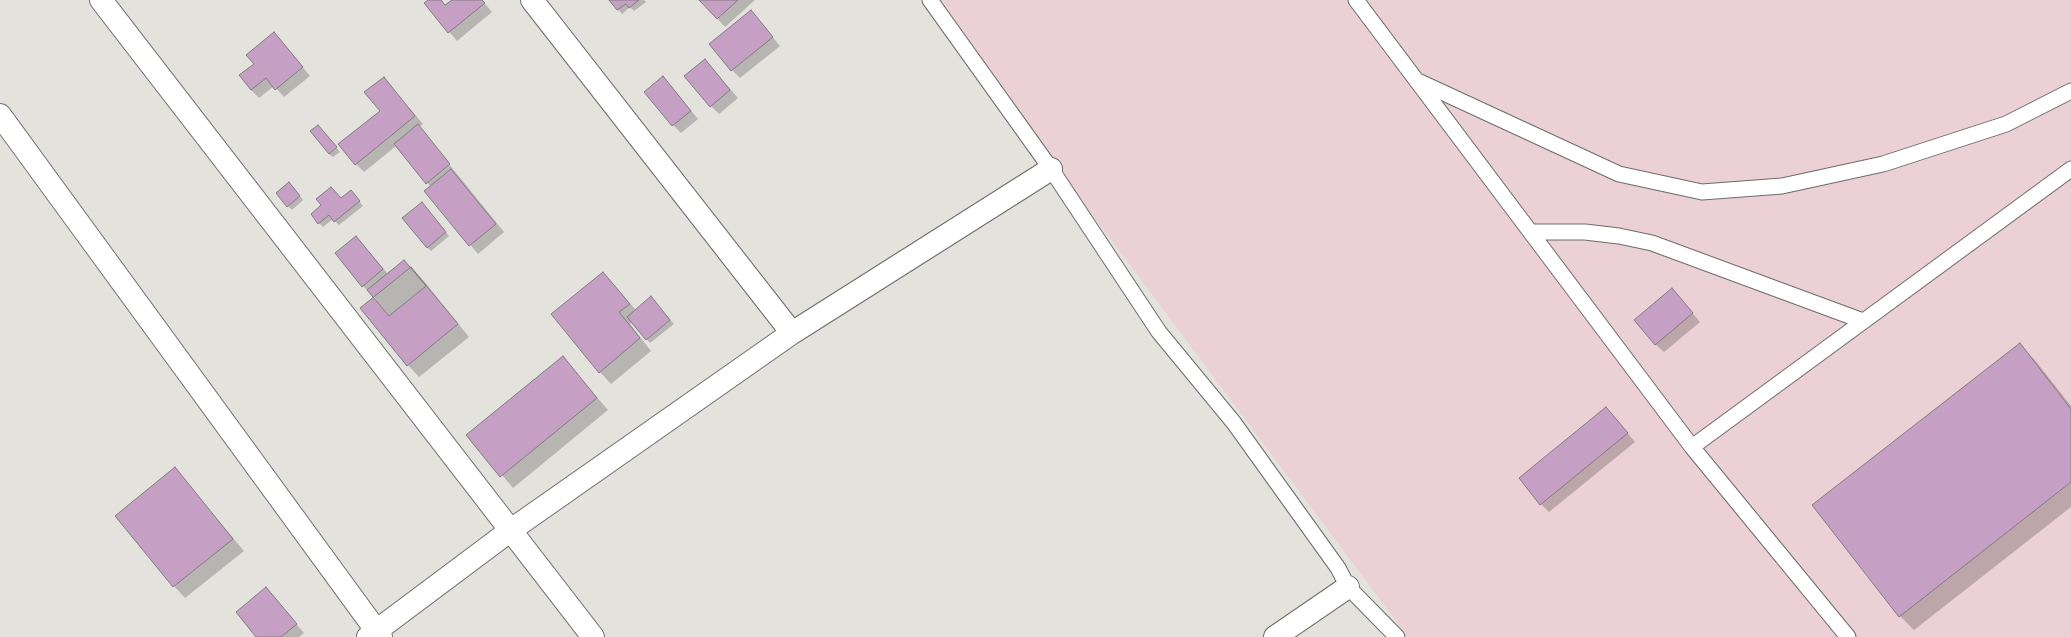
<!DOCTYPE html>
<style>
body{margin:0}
canvas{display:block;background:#e3e2dd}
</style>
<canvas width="2071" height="637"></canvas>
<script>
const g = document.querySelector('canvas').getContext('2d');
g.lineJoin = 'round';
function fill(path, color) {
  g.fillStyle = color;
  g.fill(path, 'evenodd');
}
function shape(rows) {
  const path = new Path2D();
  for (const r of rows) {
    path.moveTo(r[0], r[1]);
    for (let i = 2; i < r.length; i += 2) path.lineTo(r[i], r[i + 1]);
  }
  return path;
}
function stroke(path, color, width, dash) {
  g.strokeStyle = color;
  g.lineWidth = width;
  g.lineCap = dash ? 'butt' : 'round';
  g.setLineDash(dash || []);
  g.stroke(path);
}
fill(shape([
 [932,0,2071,0,2071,637,1408,637]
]), '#ebd0d5');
fill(shape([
 [430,0,441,0,446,6,453,0,482,0,492,12,457,41,425,3],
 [610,0,644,0,646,2,634,11,630,7,622,14],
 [701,0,755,0,725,27],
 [751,11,780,46,740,78,732,70],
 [282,42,310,76,284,97,274,86,259,98,251,90],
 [705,60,738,98,719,114,711,106],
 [663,77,698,119,681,133,673,125],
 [384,78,423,124,419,127,504,232,478,254,425,191,431,187,396,146,364,172,356,164,381,111],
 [322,130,340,152,333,157,329,154],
 [293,187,303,200,292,210,288,206],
 [355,196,363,206,339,225,333,219,323,227,319,223,322,205],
 [426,208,449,236,431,251,427,247],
 [356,237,388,274,404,261,423,280,469,337,419,377,408,365,375,298,363,286],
 [603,273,636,310,655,302,674,324,650,343,633,322,630,324,651,351,611,384,600,372],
 [1672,289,1700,322,1664,352,1655,344],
 [2020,345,2034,359,2071,406,2071,507,1914,630,1900,616],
 [563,358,608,410,513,488,468,435],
 [1606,408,1635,442,1549,512,1541,504],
 [175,469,244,551,185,598,174,586],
 [266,588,304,633,299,637,258,637]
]), '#0003');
const building = shape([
 [428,0,441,0,445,5,452,0,482,0,485,3,448,33,424,3,428,0],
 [609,0,639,0,629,8,626,4,617,10,609,0],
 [699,0,738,0,717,19,699,0],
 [751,10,773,37,731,71,709,44,751,10],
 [274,32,303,67,275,90,266,78,251,90,239,75,254,64,246,55,274,32],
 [705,59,730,90,710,107,684,76,705,59],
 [663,76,691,111,672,126,644,92,663,76],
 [384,77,415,116,355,165,338,144,380,111,364,92,384,77],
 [418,124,450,164,426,184,394,144,418,124],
 [318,125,337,147,329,154,310,131,318,125],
 [451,169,496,224,469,246,424,191,451,169],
 [289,182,300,196,287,207,276,193,289,182],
 [331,187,341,198,351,190,360,201,334,222,329,215,318,224,311,214,321,205,316,199,331,187],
 [422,202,446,232,427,248,402,218,422,202],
 [356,236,383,269,362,287,335,253,356,236],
 [404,260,426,286,389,316,367,290,404,260],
 [411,267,458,324,407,366,360,308,411,267],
 [603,272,630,304,619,312,640,338,599,373,551,314,603,272],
 [1672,288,1693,313,1655,345,1634,320,1672,288],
 [651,296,670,320,646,340,627,317,651,296],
 [2020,343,2071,409,2071,482,1899,617,1812,505,2020,343],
 [563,356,597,398,500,477,466,435,563,356],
 [1606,407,1628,433,1540,505,1519,478,1606,407],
 [175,467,233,539,173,587,115,516,175,467],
 [266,587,297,624,281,637,256,637,236,612,266,587]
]);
fill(building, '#c69fc4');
stroke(building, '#817d81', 1);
const service = shape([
 [930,0,1051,169,1159,332,1234,423,1338,568,1348,587,1397,637],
 [1356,0,1692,447,1848,637],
 [1420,82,1619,174,1702,192,1782,186,1883,164,2006,124,2071,91],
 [1531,232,1585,232,1619,236,1652,243,1863,321],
 [1692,447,2071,169]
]);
const minor = shape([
 [101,0,593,637],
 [532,0,792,333],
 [0,115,381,637],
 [368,637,511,530,792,333,1051,169],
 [1275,637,1348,587]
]);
stroke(service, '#6e6c68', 17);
stroke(minor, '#6e6c68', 24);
stroke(service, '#fff', 15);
stroke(minor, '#fff', 22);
</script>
